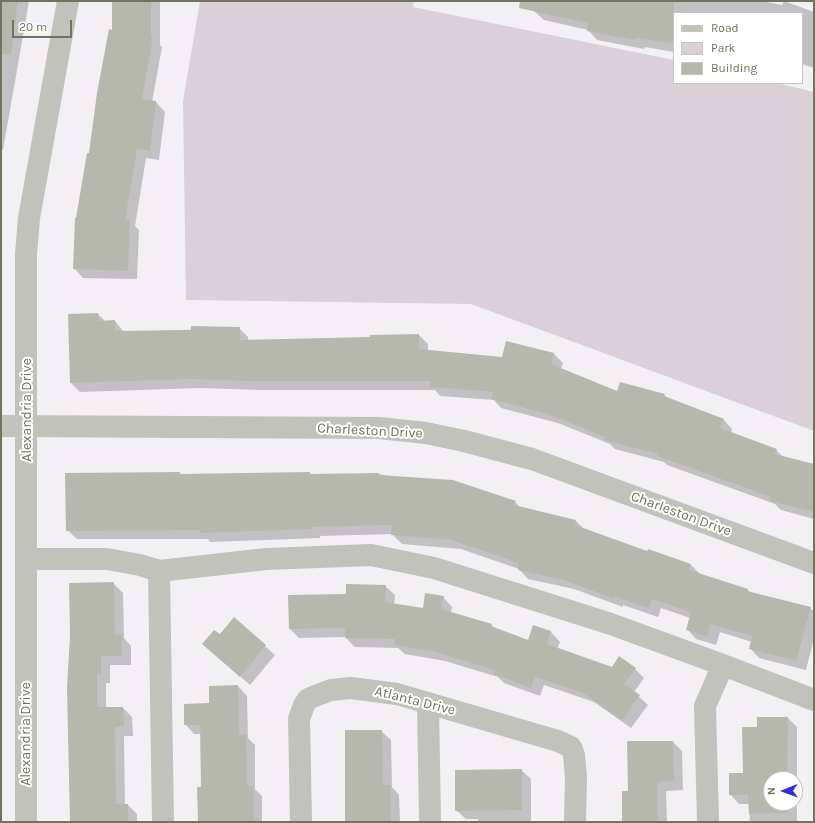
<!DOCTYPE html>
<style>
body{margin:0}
#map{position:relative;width:815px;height:823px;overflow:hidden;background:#f3f0f4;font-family:Karla,sans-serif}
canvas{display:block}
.frame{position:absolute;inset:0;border:2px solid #6e745d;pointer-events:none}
.legend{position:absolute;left:673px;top:12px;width:130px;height:72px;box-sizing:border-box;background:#fff;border:1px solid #c5c7be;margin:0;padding:5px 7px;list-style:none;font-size:12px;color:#6e745d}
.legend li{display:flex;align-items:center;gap:8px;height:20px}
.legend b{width:20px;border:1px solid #c5c7be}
.north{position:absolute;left:763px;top:771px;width:40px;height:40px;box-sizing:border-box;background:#fff;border:1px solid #c5c7be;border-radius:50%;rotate:269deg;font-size:11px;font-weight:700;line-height:16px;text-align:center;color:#6e745d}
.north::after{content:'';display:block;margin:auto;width:14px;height:18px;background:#352dd7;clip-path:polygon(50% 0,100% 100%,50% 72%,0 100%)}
.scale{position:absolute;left:12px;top:20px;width:60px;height:18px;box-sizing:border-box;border:2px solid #6e745d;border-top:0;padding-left:5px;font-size:12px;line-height:14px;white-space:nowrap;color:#6e745d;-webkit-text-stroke:3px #fff;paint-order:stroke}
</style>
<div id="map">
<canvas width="815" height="823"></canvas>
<div class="frame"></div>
<ul class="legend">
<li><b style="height:5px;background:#c0c2bb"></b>Road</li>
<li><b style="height:11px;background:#dad1d7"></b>Park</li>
<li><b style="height:11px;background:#b6b8ae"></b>Building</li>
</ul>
<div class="north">N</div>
<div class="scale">20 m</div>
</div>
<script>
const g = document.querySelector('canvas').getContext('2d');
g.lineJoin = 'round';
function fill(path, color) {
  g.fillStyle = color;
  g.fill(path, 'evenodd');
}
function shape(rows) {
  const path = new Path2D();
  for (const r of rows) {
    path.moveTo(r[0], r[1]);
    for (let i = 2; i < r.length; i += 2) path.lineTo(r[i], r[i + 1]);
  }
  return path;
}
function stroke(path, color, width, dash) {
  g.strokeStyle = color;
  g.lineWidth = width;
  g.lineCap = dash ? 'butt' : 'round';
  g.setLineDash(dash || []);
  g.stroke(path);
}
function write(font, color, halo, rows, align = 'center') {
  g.font = font + ' Karla,sans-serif';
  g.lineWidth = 4;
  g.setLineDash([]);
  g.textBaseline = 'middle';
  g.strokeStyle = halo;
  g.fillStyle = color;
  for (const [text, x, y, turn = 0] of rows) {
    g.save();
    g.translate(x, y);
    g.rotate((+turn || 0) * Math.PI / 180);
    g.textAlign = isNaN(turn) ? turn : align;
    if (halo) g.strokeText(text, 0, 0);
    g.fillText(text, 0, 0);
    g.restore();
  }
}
fill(shape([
 [200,1,414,1,413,7,674,60,674,83,777,83,814,92,814,431,471,304,186,300,183,101]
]), '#dad1d7');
fill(shape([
 [1,1,29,1,3,150,1,150],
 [113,1,160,1,160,45,162,47,152,102,156,102,165,112,159,160,146,158,135,226,139,230,137,279,83,278,74,268,77,219,113,31],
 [537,1,761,1,782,5,784,1,814,12,814,68,802,64,802,13,674,13,674,52,645,47,644,49,597,40,588,30,544,20,534,11],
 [98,314,105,321,115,321,124,332,239,328,248,337,248,341,371,338,419,335,428,344,428,351,503,358,554,354,563,363,561,369,618,392,664,395,668,399,723,419,732,429,731,433,776,450,783,457,814,465,814,519,781,510,775,504,667,465,664,462,615,449,610,444,558,423,501,408,494,400,440,396,435,390,260,390,200,388,80,392,71,383],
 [180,473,182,475,309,473,312,475,378,474,515,502,521,508,576,521,584,529,648,552,648,551,691,565,700,574,748,590,750,592,810,608,814,612,814,638,806,670,759,658,750,648,752,642,720,632,716,645,696,639,687,629,690,618,661,608,658,617,623,605,623,607,574,589,528,579,519,569,461,549,402,544,392,534,320,536,320,538,210,542,208,539,77,539,67,530],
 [113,583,123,593,124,638,131,646,131,665,110,665,110,683,106,683,106,708,123,708,132,717,133,736,124,736,125,805,128,805,137,814,137,822,70,822,70,584],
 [385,586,395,595,394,605,423,609,443,597,452,607,451,613,491,625,496,629,528,641,534,626,551,632,560,642,557,649,612,668,635,669,644,678,634,692,648,705,631,728,594,702,544,685,540,696,504,683,498,677,445,661,405,654,398,648,355,647,345,637,299,638,290,629,347,595],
 [234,619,275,655,250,685,203,644,220,636],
 [238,686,247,696,248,738,255,745,255,789,262,796,262,822,199,822,202,787,201,734,194,734,185,724,210,704],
 [758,718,788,718,797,727,797,822,750,822,749,804,739,804,730,794,744,774,758,728],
 [771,779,795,779,795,803,771,803],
 [381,731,391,740,392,787,399,795,400,822,347,822],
 [673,742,682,751,683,790,666,791,667,822,623,822,629,792],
 [521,770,531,779,531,822,478,822,478,819,466,819,456,810]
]), '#0003');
fill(shape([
 [1,1,18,1,11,55,1,54],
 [112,1,151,1,151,37,153,37,142,99,156,101,150,151,137,149,125,220,130,220,128,271,73,269,75,218,76,218,87,153,89,153,97,93,109,29,112,30],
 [520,1,674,1,674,44,636,38,635,40,587,31,588,23,519,8],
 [98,313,99,321,115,320,115,331,191,330,191,326,240,327,240,340,370,337,370,335,419,334,419,349,502,357,506,341,554,353,551,364,617,391,620,382,665,394,664,396,724,419,720,428,777,449,775,454,814,464,814,512,770,501,771,497,657,456,658,454,604,440,605,437,548,414,491,399,493,392,430,387,430,381,250,381,190,379,70,383,68,314],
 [180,472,180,474,310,472,310,474,379,473,379,475,453,480,516,501,514,505,576,520,575,525,647,551,648,549,691,564,689,570,748,589,747,591,811,607,796,661,749,649,752,636,710,624,707,636,686,630,691,612,652,599,649,608,614,596,613,598,563,580,518,570,519,563,451,540,391,535,392,525,311,527,311,529,200,533,200,530,66,531,65,473],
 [114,582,115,635,122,635,122,656,101,656,101,674,97,674,97,707,123,707,124,727,115,727,116,804,128,804,128,822,70,822,67,688,70,635,69,583],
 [346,584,386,585,385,602,423,608,425,593,444,596,441,609,492,624,491,626,528,640,533,625,551,631,547,644,612,667,619,656,636,668,624,684,640,695,622,720,583,693,535,677,531,688,494,674,495,670,435,652,394,645,395,639,345,638,345,628,289,629,288,595,346,594],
 [234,617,266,645,240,677,202,644,214,630,220,634],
 [238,685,239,735,246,734,247,786,253,786,254,822,198,822,197,787,201,787,200,725,184,725,184,704,209,703,209,686],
 [757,717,788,717,787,779,771,779,771,803,788,803,788,813,749,814,748,795,729,795,729,773,743,773,742,727,757,727],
 [345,730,382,730,383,785,390,785,391,822,345,822],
 [627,741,673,741,674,781,657,782,658,822,622,822,622,791,628,791],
 [522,769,522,810,455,811,455,770]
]), '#b6b8ae');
stroke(shape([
 [1,426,379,428,426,433,464,441,532,459,814,563],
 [27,559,107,559,140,565,159,571],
 [428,703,430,822],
 [26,822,26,254,29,218,68,1],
 [163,822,159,571,266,559,371,555,434,568,611,624,723,665,814,700],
 [301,822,299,719,304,705,308,699,315,696,331,690,351,688,397,694,558,741,571,747,574,755,576,777,575,822],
 [708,822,705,706,723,665]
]), '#c0c2bb', 22);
write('14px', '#6e745d', '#fff', [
 ["Alexandria Drive",27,410,-90],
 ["Charleston Drive",370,431,3],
 ["Charleston Drive",681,514,20],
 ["Atlanta Drive",415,701,14],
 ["Alexandria Drive",26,734,-90]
]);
</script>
